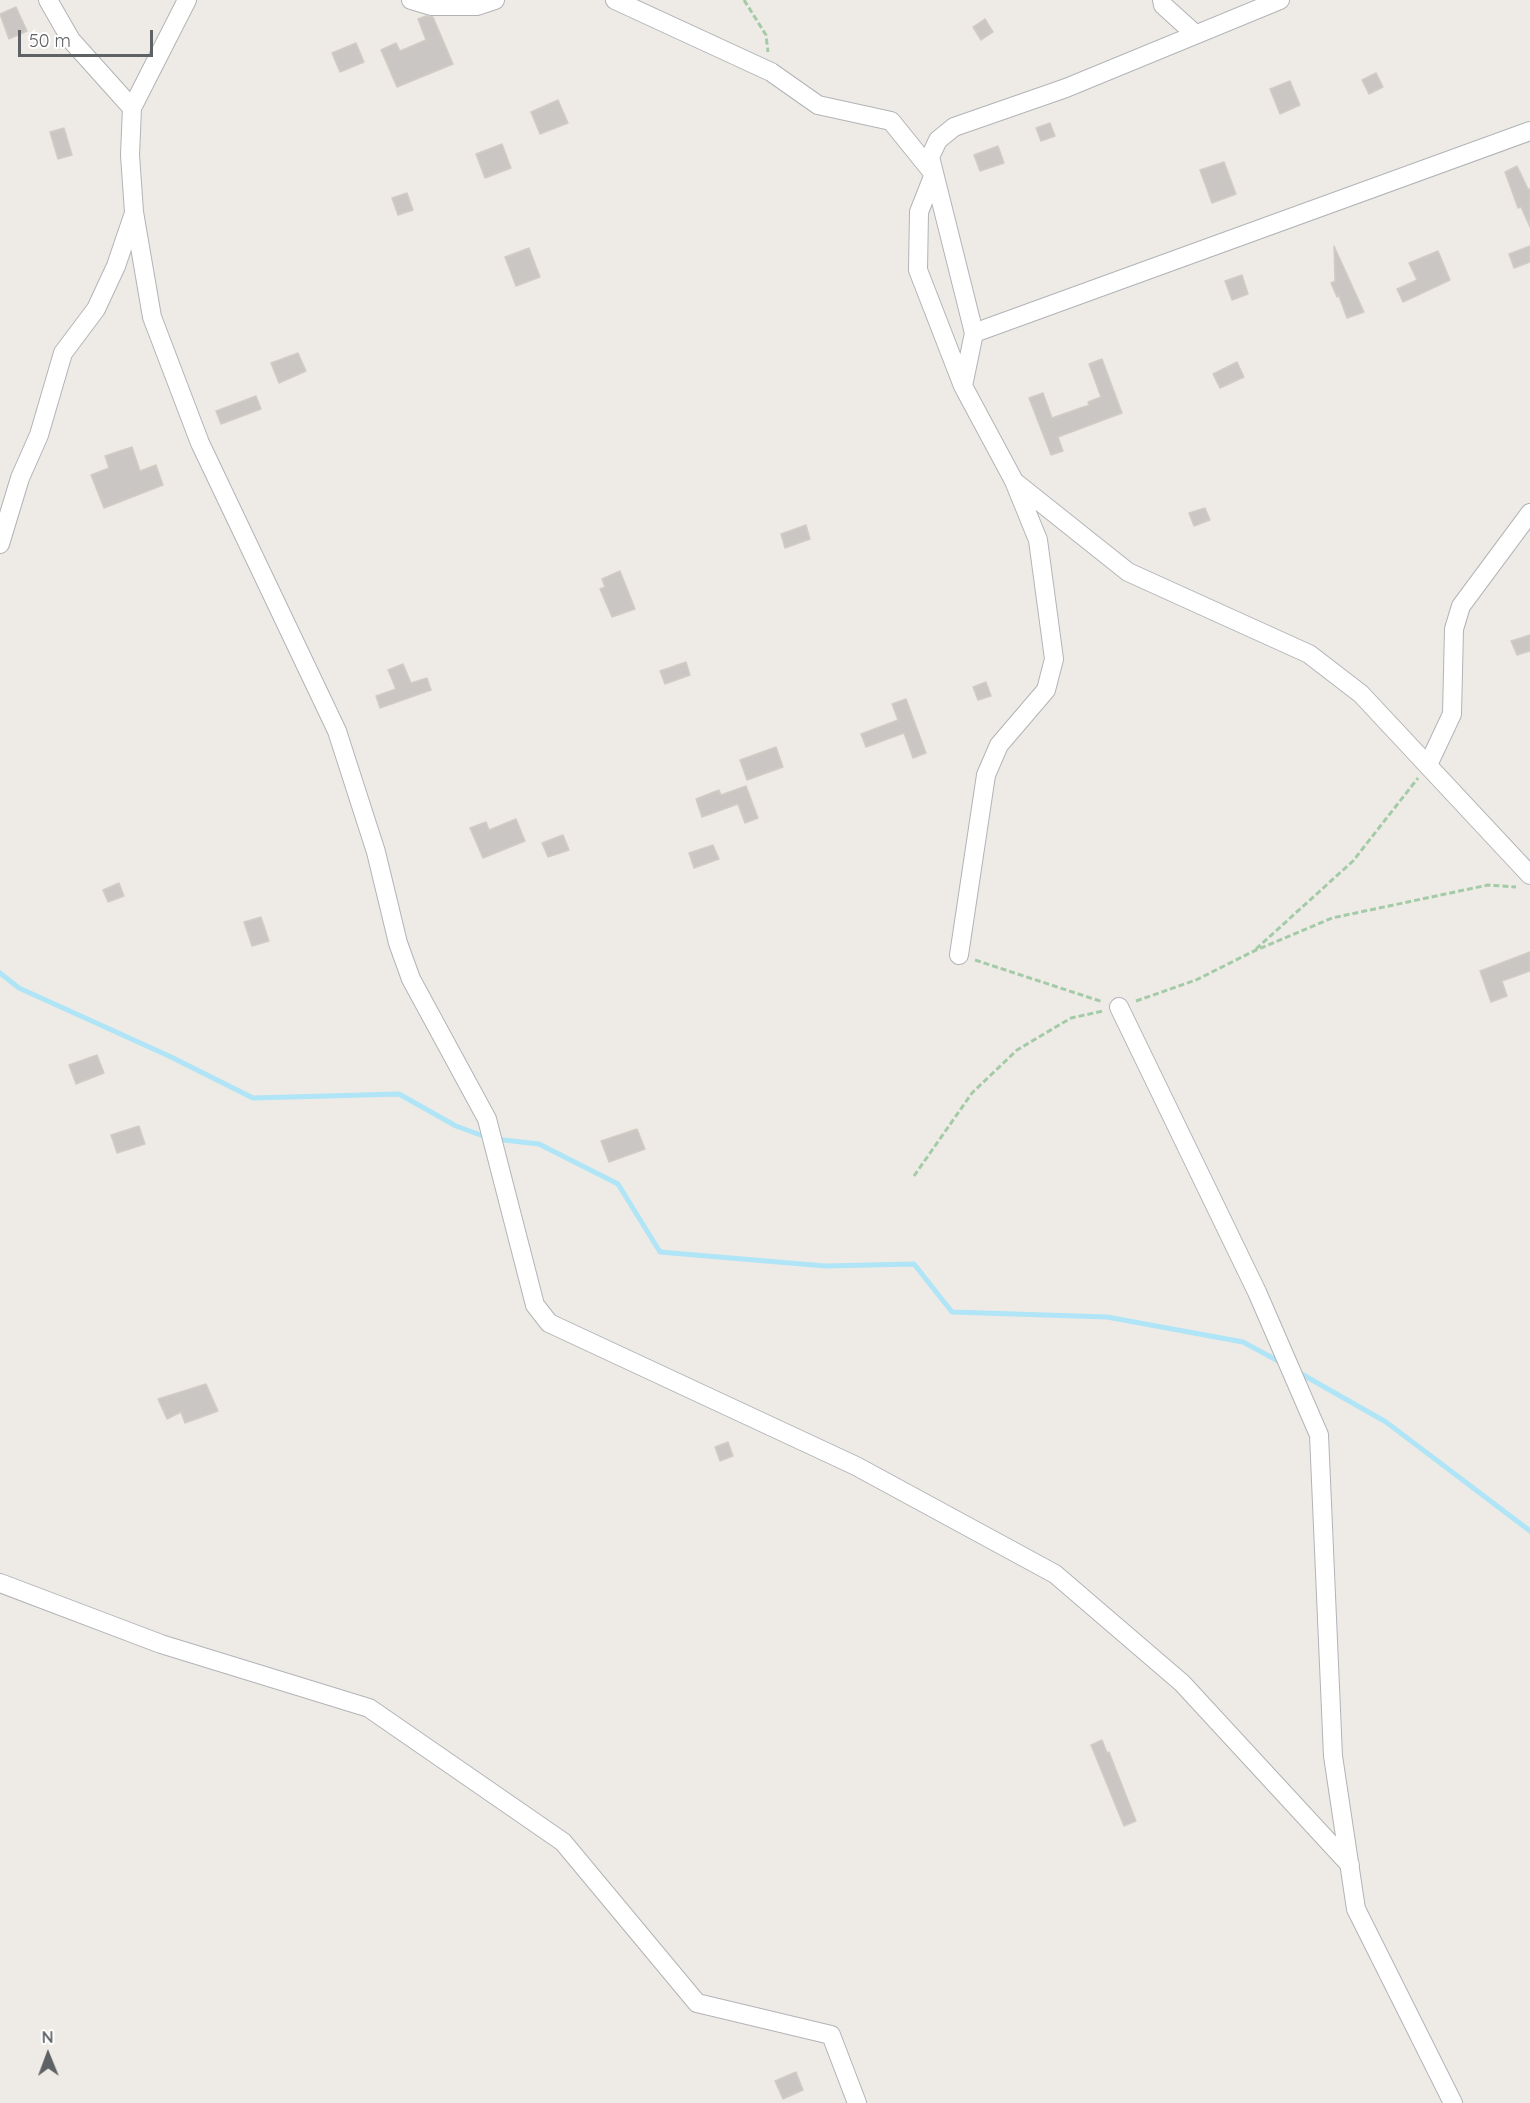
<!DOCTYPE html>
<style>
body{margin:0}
#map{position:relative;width:1530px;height:2103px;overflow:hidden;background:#eeebe6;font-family:Quicksand,sans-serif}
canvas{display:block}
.north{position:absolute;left:18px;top:2025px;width:60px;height:60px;-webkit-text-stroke:4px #fff;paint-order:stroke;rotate:359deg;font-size:16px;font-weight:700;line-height:24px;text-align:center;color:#5e6265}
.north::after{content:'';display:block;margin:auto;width:21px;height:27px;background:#5e6265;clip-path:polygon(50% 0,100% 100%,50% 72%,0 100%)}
.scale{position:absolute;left:18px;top:30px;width:135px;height:27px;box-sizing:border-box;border:3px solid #5e6265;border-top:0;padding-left:8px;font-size:18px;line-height:21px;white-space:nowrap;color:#5e6265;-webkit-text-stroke:4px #fff;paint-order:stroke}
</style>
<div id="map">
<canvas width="1530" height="2103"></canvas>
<div class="north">N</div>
<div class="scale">50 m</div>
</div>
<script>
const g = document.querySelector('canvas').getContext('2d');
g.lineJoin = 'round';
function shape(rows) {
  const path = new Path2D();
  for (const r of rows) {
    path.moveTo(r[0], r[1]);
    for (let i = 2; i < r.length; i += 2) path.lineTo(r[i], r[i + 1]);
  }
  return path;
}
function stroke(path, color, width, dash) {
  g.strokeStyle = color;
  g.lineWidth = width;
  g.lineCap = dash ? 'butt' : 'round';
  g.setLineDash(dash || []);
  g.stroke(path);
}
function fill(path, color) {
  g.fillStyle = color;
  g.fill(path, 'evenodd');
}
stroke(shape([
 [0,973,19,988,169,1056,253,1098,399,1094,456,1126,486,1137],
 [495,1139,539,1144,618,1184,660,1252,825,1266,914,1264,952,1312,1107,1317,1243,1342,1282,1363],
 [1298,1372,1386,1422,1530,1531]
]), '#afe5f6', 5);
const building = shape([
 [16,7,27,31,9,39,0,14,16,7],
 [426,16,433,17,453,64,397,87,381,50,396,43,400,51,426,40,418,19,426,16],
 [985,19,993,32,981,40,973,27,985,19],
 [356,43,364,62,340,72,332,53,356,43],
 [1376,73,1383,87,1369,94,1362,80,1376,73],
 [1290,81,1300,105,1280,114,1270,89,1290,81],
 [558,100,568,123,540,134,531,112,558,100],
 [1050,123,1055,136,1041,141,1036,128,1050,123],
 [64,128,72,155,58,159,50,132,64,128],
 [502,144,511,168,485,178,476,154,502,144],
 [998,146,1004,163,980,171,974,155,998,146],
 [1224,162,1236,194,1212,203,1200,170,1224,162],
 [1517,166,1528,189,1530,189,1530,227,1521,207,1518,208,1505,172,1517,166],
 [407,193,413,210,398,215,392,198,407,193],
 [1334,246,1364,312,1347,318,1339,296,1337,297,1331,283,1335,281,1334,246],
 [1530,246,1530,262,1514,268,1509,254,1530,246],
 [529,248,540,277,516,286,505,257,529,248],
 [1438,251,1450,280,1403,302,1397,289,1417,280,1409,263,1438,251],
 [1242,275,1248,294,1232,300,1225,281,1242,275],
 [298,353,306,371,279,383,271,363,298,353],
 [1102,359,1122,413,1058,437,1063,451,1051,455,1029,398,1043,393,1052,418,1089,405,1088,402,1101,397,1089,364,1102,359],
 [1237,362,1244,377,1220,388,1213,374,1237,362],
 [256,396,261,409,221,424,216,411,256,396],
 [132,447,140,471,156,465,163,485,104,508,91,475,109,468,105,456,132,447],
 [1205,508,1210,520,1194,526,1189,513,1205,508],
 [806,525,810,539,785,548,781,534,806,525],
 [620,571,635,609,612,617,600,589,605,587,602,579,620,571],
 [1530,635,1530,651,1517,655,1511,641,1530,635],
 [686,662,690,675,665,684,660,671,686,662],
 [403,664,411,683,427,678,431,690,380,708,376,696,396,689,388,670,403,664],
 [986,682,991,696,978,700,973,687,986,682],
 [906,699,926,753,913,758,904,733,866,747,861,734,898,720,892,704,906,699],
 [776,747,783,767,747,780,740,760,776,747],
 [746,786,758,818,745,823,738,804,702,817,696,799,719,790,721,795,746,786],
 [516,819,525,841,483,858,470,828,486,822,489,830,516,819],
 [563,835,569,850,548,857,542,843,563,835],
 [713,845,719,859,694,868,689,853,713,845],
 [119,883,124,896,108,902,103,890,119,883],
 [261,917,269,941,252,946,244,922,261,917],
 [1530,952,1530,971,1502,981,1507,996,1491,1002,1480,971,1530,952],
 [97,1055,104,1073,76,1084,69,1065,97,1055],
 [139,1126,145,1144,117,1153,111,1135,139,1126],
 [637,1129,645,1149,609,1162,601,1141,637,1129],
 [206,1384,218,1411,185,1423,181,1412,167,1419,158,1399,206,1384],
 [728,1442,733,1456,720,1461,715,1447,728,1442],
 [1102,1740,1107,1753,1109,1752,1136,1821,1124,1826,1091,1745,1102,1740],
 [796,2072,803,2090,783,2099,775,2081,796,2072]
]);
fill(building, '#cac6c3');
stroke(building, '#d3ccc5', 1.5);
const minor = shape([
 [48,0,71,40,132,108],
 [187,0,132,108,130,155,134,212,152,317,200,443,337,731,376,852,398,943,411,979,487,1119,535,1305,549,1323,856,1466,1055,1574,1182,1683,1350,1865],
 [411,0,431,6,477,6,495,0],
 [615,0,771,72,818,105,891,121,933,173],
 [1162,0,1163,5,1195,34],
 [934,174,919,212,918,270,963,386],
 [974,333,1530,131],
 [1015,482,1128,572,1309,654,1361,694,1530,875],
 [0,544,20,478,39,435,63,353,96,309,116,266,134,213],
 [1428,765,1452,714,1454,629,1461,606,1530,513],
 [959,955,986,775,999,745,1046,690,1054,659,1038,540,1014,481,963,386,974,333,930,157,938,140,954,127,1066,88,1280,0],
 [1119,1007,1257,1292,1319,1435,1333,1756,1356,1909,1453,2103],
 [0,1583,161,1644,369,1708,563,1842,697,2003,831,2035,857,2103]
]);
stroke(minor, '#b1b4b7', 20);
stroke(shape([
 [744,0,766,35,768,52],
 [1256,949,1353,861,1418,778],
 [975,960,1103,1002],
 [1136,1001,1196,980,1254,951,1332,918,1488,885,1516,887],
 [914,1176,972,1093,1017,1050,1071,1018,1103,1011]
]), '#a4cba7', 3, [6, 3]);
stroke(minor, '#fff', 18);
</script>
